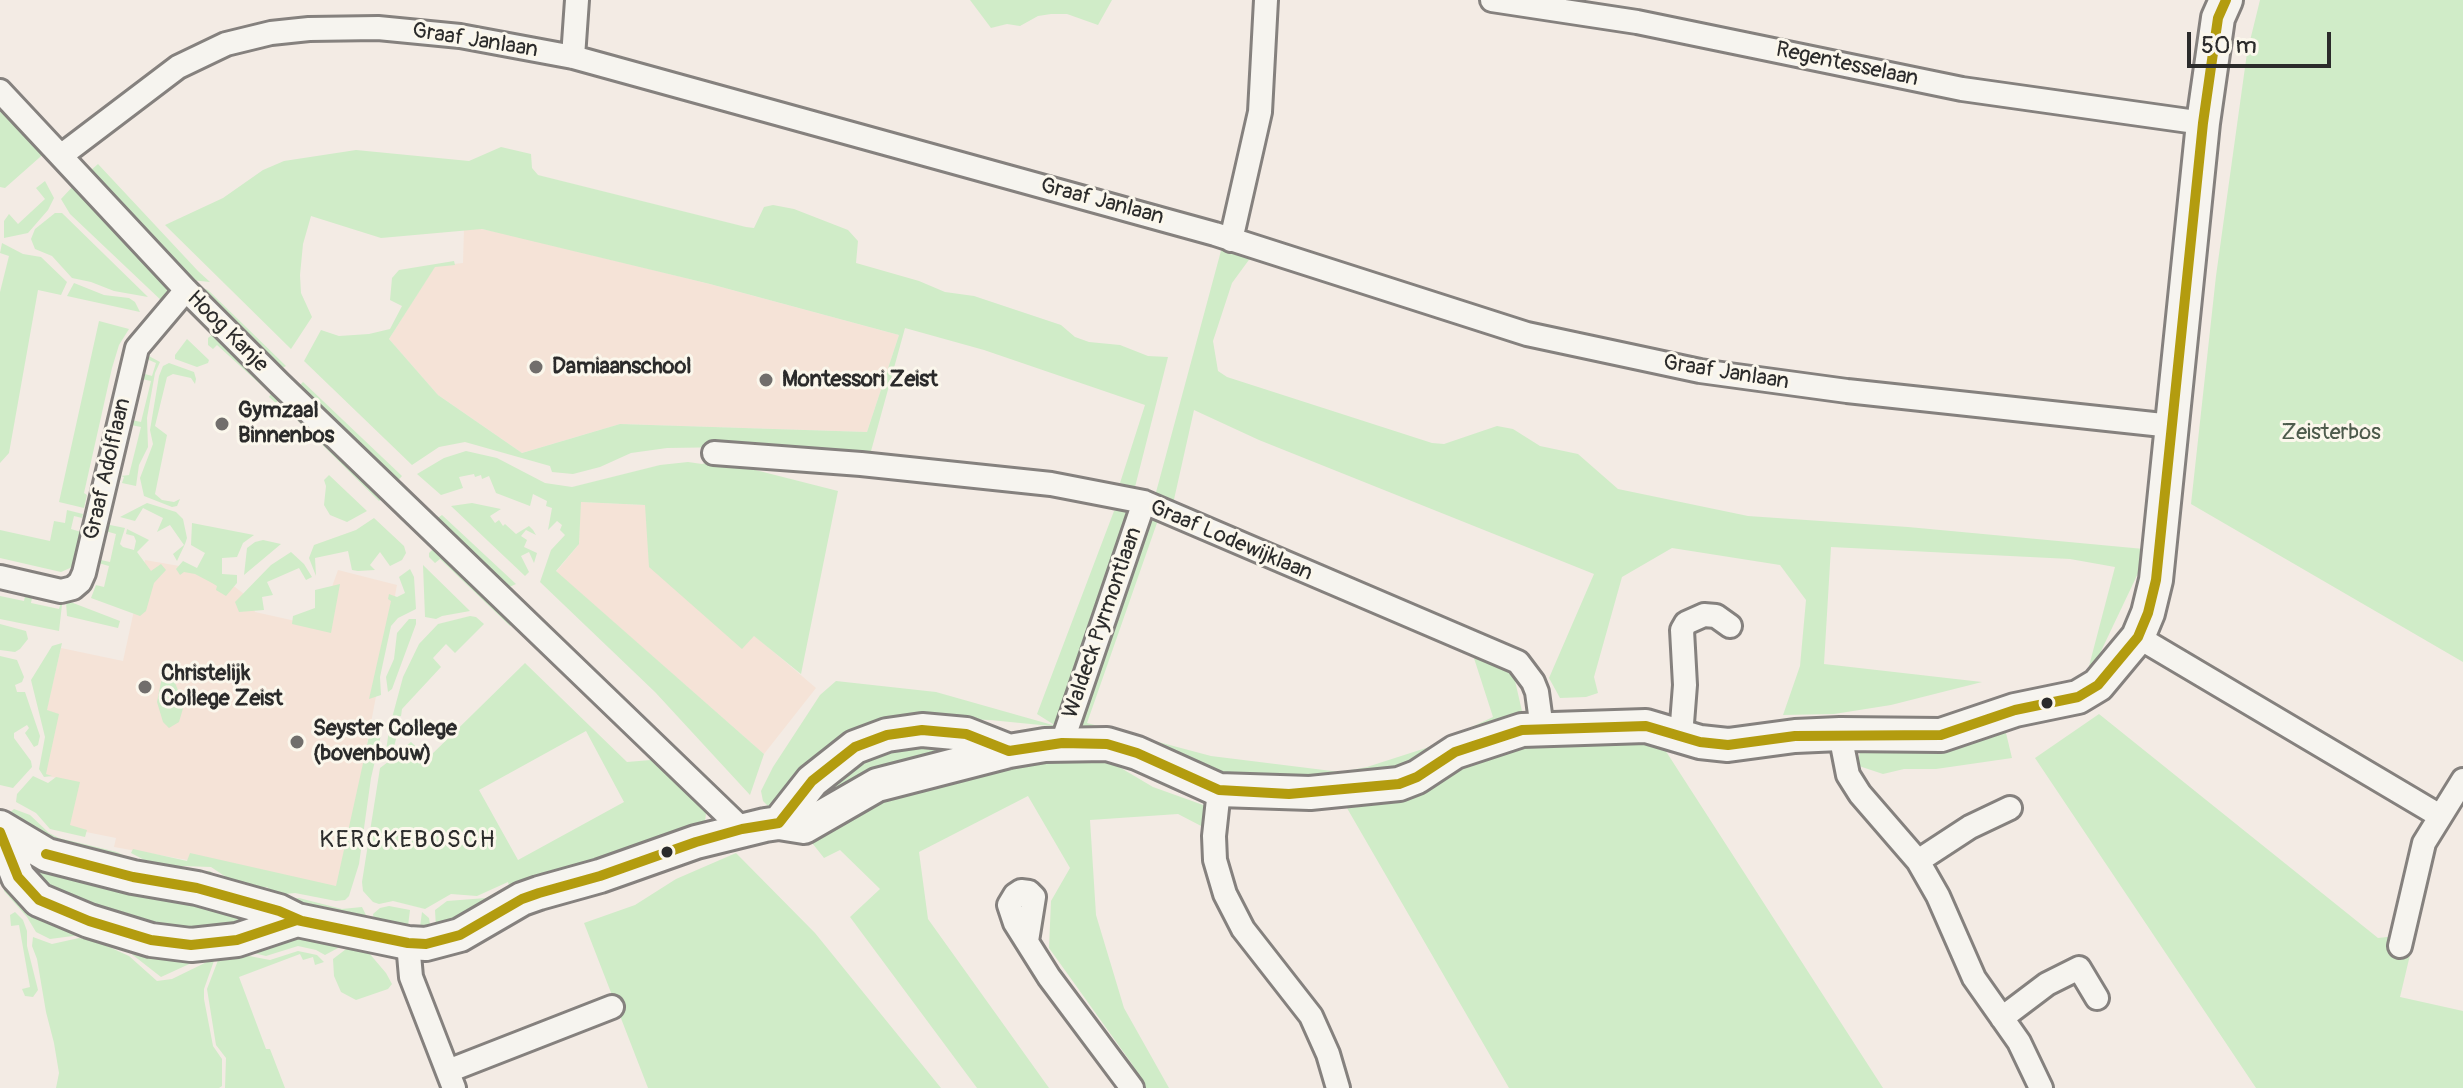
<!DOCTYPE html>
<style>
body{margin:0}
#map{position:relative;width:2463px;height:1088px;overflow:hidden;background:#f3ebe4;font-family:Pangolin,sans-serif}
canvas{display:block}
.scale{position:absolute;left:2187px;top:32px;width:144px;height:36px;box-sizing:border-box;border:4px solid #2b2b2b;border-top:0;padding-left:10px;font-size:24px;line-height:28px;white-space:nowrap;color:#2b2b2b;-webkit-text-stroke:6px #fbf7ec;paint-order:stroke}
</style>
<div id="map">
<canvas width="2463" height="1088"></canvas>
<div class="scale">50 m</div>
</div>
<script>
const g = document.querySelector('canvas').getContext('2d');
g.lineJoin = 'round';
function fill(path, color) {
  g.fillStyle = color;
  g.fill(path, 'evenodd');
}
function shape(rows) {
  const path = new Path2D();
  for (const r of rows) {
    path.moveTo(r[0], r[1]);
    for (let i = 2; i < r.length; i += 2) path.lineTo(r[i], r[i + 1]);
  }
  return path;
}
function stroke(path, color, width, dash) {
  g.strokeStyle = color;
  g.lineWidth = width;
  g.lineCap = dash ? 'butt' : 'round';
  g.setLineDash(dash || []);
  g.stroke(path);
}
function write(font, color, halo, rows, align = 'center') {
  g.font = font + ' Pangolin,sans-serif';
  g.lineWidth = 6;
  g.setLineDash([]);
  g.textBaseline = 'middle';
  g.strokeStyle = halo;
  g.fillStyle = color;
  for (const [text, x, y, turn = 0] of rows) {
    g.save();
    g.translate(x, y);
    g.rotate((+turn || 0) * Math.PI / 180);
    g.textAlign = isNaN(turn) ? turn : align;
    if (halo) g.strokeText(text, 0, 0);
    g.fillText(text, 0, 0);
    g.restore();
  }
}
fill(shape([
 [464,229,481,229,502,233,710,284,899,335,867,432,620,424,522,453,438,395,389,339,435,266,463,263],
 [580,502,646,505,742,648,754,635,816,688,764,754,556,572,579,544],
 [145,560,185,567,231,584,248,597,255,612,318,626,338,570,397,585,340,887,114,847,116,838,66,828,75,783,45,775,46,712,61,648,123,661]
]), '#f5e3d7');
fill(shape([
 [970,0,1112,0,1098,25,1067,14,1051,14,1038,16,1020,26,1007,24,991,28],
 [2260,0,2463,0,2463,662,2191,504,2216,276,2247,53],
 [0,101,48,150,5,188,0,187],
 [501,147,531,154,532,168,538,175,746,227,754,228,764,207,773,205,794,209,848,230,858,241,856,263,919,281,945,292,974,296,1061,325,1075,337,1089,342,1120,345,1148,356,1168,357,1135,487,1120,483,1145,405,984,350,905,328,868,462,734,447,667,448,631,453,600,467,573,474,552,472,550,466,465,442,439,447,412,465,304,361,321,330,339,336,369,334,390,329,402,306,390,300,392,278,399,270,454,261,455,265,435,267,389,339,438,395,522,453,620,424,867,432,899,335,710,284,482,229,381,238,311,216,303,244,300,275,301,293,312,317,291,349,165,225,223,198,263,170,284,161,356,150,469,161],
 [98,164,198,271,210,282,191,280,89,172],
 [45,181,54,198,48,210,28,233,4,238,4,221,9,214,18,224,45,199,36,188],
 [75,184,164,282,168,293,165,304,70,214,61,199],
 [55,213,62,213,148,297,114,291,91,282,72,278,52,256,35,249,31,239,35,229],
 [2,243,23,254,41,257,67,282,61,295,38,290,9,453,0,463,0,292,9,256,0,253],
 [1222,247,1251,257,1232,283,1213,341,1218,371,1227,377,1432,443,1444,444,1497,426,1513,429,1540,446,1578,454,1618,489,1748,516,1908,527,2144,549,2142,565,2093,668,2088,670,2115,567,2070,559,1831,547,1824,664,1982,682,1891,705,1834,714,1783,715,1800,666,1806,600,1780,565,1672,548,1622,577,1594,677,1598,693,1586,697,1560,698,1549,678,1594,574,1259,440,1194,410,1173,504,1155,496],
 [74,283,104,295,129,298,135,302,140,312,67,296],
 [202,288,208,290,286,366,279,370,199,289],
 [99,321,129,329,119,345,112,368,84,493,87,495,84,508,59,502],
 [214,333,282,396,276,403,269,397,271,394,217,345,213,349,208,345,208,338],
 [187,339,209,360,208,363,197,367,175,359,175,355],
 [145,354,160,362,155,373,147,418,148,447,139,465,136,486,122,483,124,477,121,476,129,475,141,427,126,424,127,419,141,422,151,381,137,378,138,372,152,376,156,363,142,357],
 [169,363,194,372,196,379,195,384,191,378,173,374,167,377,155,426,167,435,155,494,162,500,174,502,180,499,177,506,172,507,144,496,140,478,153,444,150,430,159,376,163,366],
 [303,382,402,476,394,485,383,474,386,469,299,386],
 [285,399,386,494,379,501,292,415,290,417,279,406],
 [466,451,497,458,545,483,572,487,660,465,688,462,702,464,716,460,838,491,801,674,754,636,742,649,649,567,645,505,581,502,579,544,556,571,764,754,750,795,655,692,540,582,551,550,565,535,560,530,562,525,557,521,548,530,552,508,546,506,547,501,533,494,530,506,496,493,489,476,482,479,481,475,475,477,474,474,459,477,463,488,441,495,417,474,444,458],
 [329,475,367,511,347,522,330,515,324,505,326,486,324,480],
 [147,503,176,512,183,519,187,538,185,544,177,561,173,554,184,545,170,525,157,532,163,518,143,508,135,521,120,517],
 [472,503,501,509,490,516,495,523,499,520,503,526,505,524,516,534,529,526,533,530,536,535,526,530,521,536,527,540,524,547,537,553,534,563,529,552,521,556,529,572,525,576,451,506],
 [67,510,83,514,82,518,74,516,71,529,81,532,75,563,70,568,61,572,0,558,0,530,50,541,54,521,65,523],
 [1133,510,1061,727,990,720,926,718,825,753,770,808,763,801,761,791,773,767,820,695,836,681,936,692,1056,726,1037,714,1114,511],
 [442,515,516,584,507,588,499,585,503,581,449,529,444,533,433,521],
 [1151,517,1158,520,1087,723,1211,756,1340,772,1367,767,1429,747,1493,717,1472,652,1513,672,1524,720,1403,771,1339,783,1212,773,1076,733],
 [374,518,404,546,406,553,402,560,390,566,380,552,370,565,375,570,358,571,352,570,348,551,315,558,316,576,309,558,314,545,356,530],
 [192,523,254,535,243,543,237,557,222,558,222,574,237,575,237,583,226,596,216,590,217,586,212,583,195,574,184,572,180,575,176,569,183,561,197,568,205,553,191,545],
 [110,525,125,528,120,544,123,547,134,550,136,541,134,536,126,534,127,529,149,540,137,552,151,571,161,564,166,570,154,583,146,611,140,616,91,598,96,585,104,587,109,566,95,562,96,559,110,562,116,534,102,530],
 [263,540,281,544,244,575,247,548,255,542],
 [435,547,517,618,510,626,440,559,435,563,429,557,429,553],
 [291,552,304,564,312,577,306,580,299,568,267,582,273,595,262,597,264,610,239,612,235,602,271,565],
 [423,565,470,611,442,616,436,619,425,617],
 [410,569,414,577,416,609,398,618,391,626,380,677,381,695,369,699,391,601,388,599,389,594,397,597,405,593,399,577],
 [340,584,331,633,292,624,293,616,315,608,315,590],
 [27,586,34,587,31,603,59,609,63,596,59,631,0,619,0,596,24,601],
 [68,601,120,621,118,628,67,616,66,602],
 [470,616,476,617,484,624,455,653,446,644,433,658,441,667,402,709,401,716,392,718,403,677,419,644,438,624],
 [409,619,416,619,416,624,392,689,388,692,386,677,394,659,397,633],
 [0,624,26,631,28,639,20,649,15,652,0,650],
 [62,643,47,710,59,714,46,774,52,776,44,777,39,769,45,737,31,680,52,646],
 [0,656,17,660,24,677,22,682,15,685,17,692,25,692,40,736,38,745,34,747,25,733,29,728,27,725,14,733,14,738,31,761,32,767,13,788,0,785],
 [525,663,627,762,663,759,703,800,706,814,704,828,637,849,634,845,622,849,623,858,458,924,436,928,435,910,447,901,486,898,509,886,508,882,477,896,451,894,425,909,393,901,379,904,373,902,363,891,362,882,380,768,388,762,385,758,390,723,400,724,391,758,411,742,428,758],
 [586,731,624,802,518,860,479,790],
 [171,673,184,705,179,722,169,728,163,722,157,702,161,682,164,676],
 [2099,714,2378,938,2415,934,2400,997,2463,1011,2463,1088,2256,1088,2035,758],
 [364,720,378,726,381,735,371,778,359,864,349,896,345,900,336,901,295,893,275,895,267,887,254,891,238,885,211,867,154,865,131,853,133,849,187,861,190,853,336,886,371,727,363,724],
 [2006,733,2012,758,1936,769,1904,769,1883,774,1856,765,1860,753,1870,745],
 [1658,739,1883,1088,1509,1088,1340,796,1465,757,1544,740],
 [938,744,972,751,796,813,873,749],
 [1104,758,1153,787,1206,806,1205,828,1178,814,1090,820,1096,915,1124,1008,1169,1088,1141,1088,1132,1064,1049,948,1051,901,1070,868,1028,796,919,852,928,919,1049,1088,977,1088,850,917,880,889,840,850,824,858,805,834,901,790,1045,759],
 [33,776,48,783,56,777,80,782,70,825,87,830,85,837,50,829,36,813,16,802,17,794],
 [14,809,30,815,49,833,59,838,117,852,145,866,190,873,210,871,231,886,94,865,6,816],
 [14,844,274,917,216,939,54,902],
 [736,853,815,933,941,1088,648,1088,584,923,635,905,676,879],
 [3,875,104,930,285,934,349,942,325,955,316,950,298,946,266,956,245,951,211,954,161,977,120,945,88,934,50,939,36,932,27,917,4,891],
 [299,898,342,909,362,907,368,919,367,923,279,901],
 [389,906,410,910,408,926,420,927,422,912,429,918,431,931,375,925,373,914,380,908],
 [15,912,23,920,27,931,27,946,38,990,33,997,25,996,22,989,30,987,19,925,11,926,10,915],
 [33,937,52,944,79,938,96,941,129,956,157,981,172,979,215,958,204,989,204,999,213,1046,222,1059,222,1086,219,1088,56,1088,59,1073,54,1043,46,1012,37,959,32,946],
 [350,946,362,948,369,953,386,973,392,984,388,989,356,1000,341,992,334,976,333,959],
 [298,951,317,955,324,962,315,965,313,957,303,960,300,954,239,977,266,1049,270,1049,285,1088,225,1088,226,1058,216,1045,207,989,220,955,244,955,270,960]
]), '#d0ecc8');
const street = shape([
 [1492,0,1637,22,1962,89,2203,123],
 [573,57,577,0],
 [0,91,186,290,279,383,742,829],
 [62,155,178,67,226,44,271,33,309,29,378,28,460,36,573,57,1215,234,1527,334,1700,371,1847,391,2172,426],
 [1231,240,1260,112,1266,0],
 [714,453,861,464,1051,484,1144,502,1518,662,1533,682,1537,692,1542,729],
 [0,577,61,591,73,588,80,582,84,573,137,348,186,290],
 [2138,637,2440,816],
 [1840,734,1848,775,1860,794,1918,861,1938,896,1974,978,2019,1042,2041,1088],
 [1681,736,1685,685,1682,630,1686,623,1704,615,1716,616,1730,626],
 [1062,743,1144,502],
 [1219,790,1214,836,1215,860,1225,894,1243,929,1311,1016,1328,1054,1338,1088],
 [1918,861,1970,827,2010,808],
 [1027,941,1034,897,1029,892,1021,891,1015,895,1009,905,1015,923,1049,977,1132,1088],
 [408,943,411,977,454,1088],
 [2400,946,2424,843,2463,780],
 [2002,1018,2047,984,2079,968,2097,998],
 [448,1071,612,1007]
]);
const secondary = shape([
 [779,823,812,781,855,747,887,735,922,730,966,734,1009,751],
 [0,827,47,855,133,877,197,888,279,911,297,920,408,943,426,944,460,935,522,899,539,893,600,876,696,842,765,825,779,823,804,827,877,785,1009,751,1045,745,1107,744,1137,753,1219,790,1310,793,1399,784,1417,777,1455,752,1522,730,1646,726,1700,742,1728,745,1795,736,1840,734,1941,735,2015,710,2078,697,2098,685,2138,637,2148,613,2156,580,2203,123,2218,18,2226,0],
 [0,832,18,877,39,900,89,921,151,940,191,945,237,940,297,920]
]);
stroke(street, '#85817e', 28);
stroke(secondary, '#85817e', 38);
stroke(street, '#f6f4ef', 22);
stroke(secondary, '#f6f4ef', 32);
stroke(shape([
 [0,832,18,877,39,900,89,921,151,940,191,945,237,940,297,920,408,943,426,944,460,935,522,899,539,893,600,876,696,842,742,829,779,823,812,781,855,747,887,735,922,730,966,734,1009,751,1062,743,1107,744,1137,753,1219,790,1289,794,1399,784,1417,777,1455,752,1522,730,1646,726,1700,742,1728,745,1795,736,1941,735,2015,710,2078,697,2098,685,2138,637,2148,613,2156,580,2203,123,2218,18,2226,0],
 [46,854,133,877,197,888,279,911,302,921]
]), '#b39c0f', 10);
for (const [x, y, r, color] of [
 [536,367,8,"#716e6c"],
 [766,380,8,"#716e6c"],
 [222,424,8,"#716e6c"],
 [145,687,8,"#716e6c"],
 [2047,703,7,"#2b2b2b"],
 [297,742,8,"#716e6c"],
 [667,852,7,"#2b2b2b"]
]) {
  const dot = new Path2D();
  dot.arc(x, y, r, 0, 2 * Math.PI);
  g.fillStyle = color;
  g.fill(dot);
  stroke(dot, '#fbf7ec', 3);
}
write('22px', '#2b2b2b', '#fbf7ec', [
 ["Graaf Janlaan",475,41,9],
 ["Regentesselaan",1847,65,12],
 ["Graaf Janlaan",1102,202,15],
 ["Hoog Kanje",227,332,45],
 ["Graaf Janlaan",1726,373,9],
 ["Graaf Adolflaan",108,469,-77],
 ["Graaf Lodewijklaan",1231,541,23],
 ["Waldeck Pyrmontlaan",1103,623,-71]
]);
write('bold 22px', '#2b2b2b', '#fbf7ec', [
 ["Damiaanschool",552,367],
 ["Montessori Zeist",782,380],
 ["Gymzaal",238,411],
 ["Binnenbos",238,436],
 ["Christelijk",161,674],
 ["College Zeist",161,699],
 ["Seyster College",313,729],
 ["(bovenbouw)",313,754]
], 'left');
write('22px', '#4d5b4c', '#fbf7ec', [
 ["Zeisterbos",2331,433]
]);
g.letterSpacing = '2px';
write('24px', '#2b2b2b', '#fbf7ec', [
 ["KERCKEBOSCH",408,841]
]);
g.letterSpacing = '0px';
</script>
